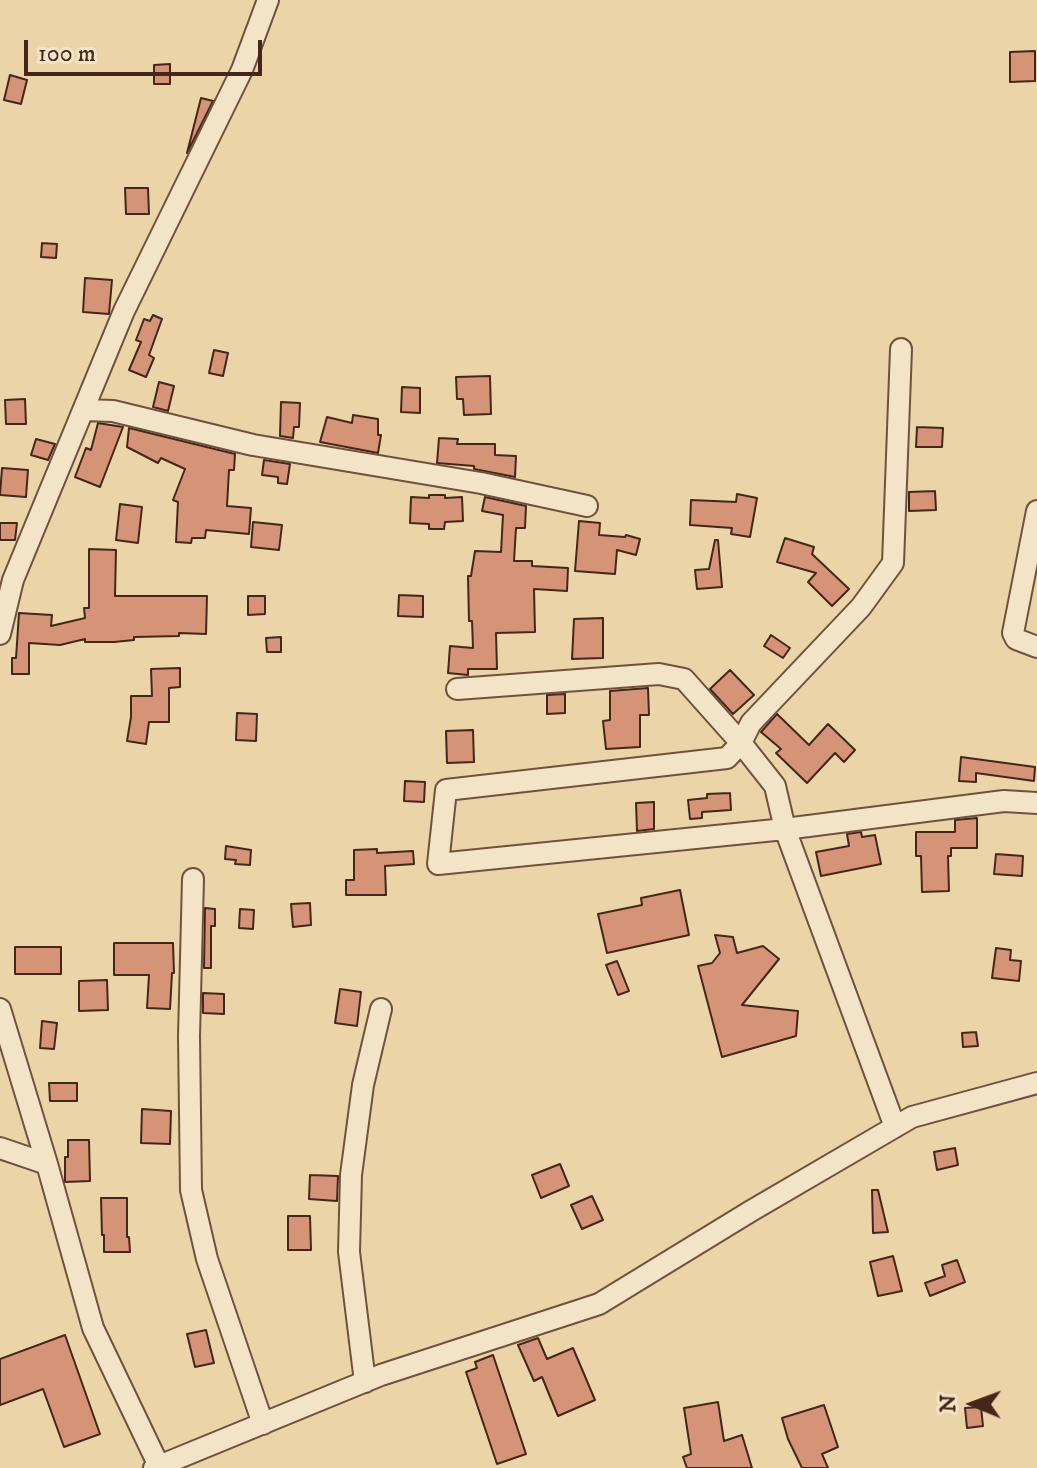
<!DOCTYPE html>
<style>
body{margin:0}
#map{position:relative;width:1037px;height:1468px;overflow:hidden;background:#ecd4a9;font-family:"IM FELL DW Pica",serif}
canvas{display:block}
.north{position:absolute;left:933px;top:1364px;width:80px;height:80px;-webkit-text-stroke:6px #f3e3c7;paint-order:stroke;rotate:271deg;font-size:22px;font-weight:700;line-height:32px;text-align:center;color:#45261b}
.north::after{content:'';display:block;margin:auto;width:28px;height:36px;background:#45261b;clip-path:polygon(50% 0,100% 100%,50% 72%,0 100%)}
.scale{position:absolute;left:24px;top:40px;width:238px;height:36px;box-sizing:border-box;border:4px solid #45261b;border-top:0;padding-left:10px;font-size:24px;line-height:28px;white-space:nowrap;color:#45261b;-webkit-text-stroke:6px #f3e3c7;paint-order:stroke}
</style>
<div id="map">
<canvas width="1037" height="1468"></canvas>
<div class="north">N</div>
<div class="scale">100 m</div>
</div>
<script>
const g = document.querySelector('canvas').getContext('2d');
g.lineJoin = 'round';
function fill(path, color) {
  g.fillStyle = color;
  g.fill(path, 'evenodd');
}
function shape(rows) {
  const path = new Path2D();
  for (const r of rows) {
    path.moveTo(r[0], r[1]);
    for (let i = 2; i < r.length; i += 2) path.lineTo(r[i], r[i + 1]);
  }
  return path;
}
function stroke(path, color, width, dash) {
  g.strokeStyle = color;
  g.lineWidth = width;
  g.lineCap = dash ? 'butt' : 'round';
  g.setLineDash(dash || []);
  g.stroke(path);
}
const building = shape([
 [1035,51,1035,81,1010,82,1010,52,1035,51],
 [170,64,170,84,154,84,154,65,170,64],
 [10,75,27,80,21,104,4,100,10,75],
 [201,98,213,101,187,153,201,98],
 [125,188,148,188,149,214,126,214,125,188],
 [42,243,57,244,56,258,41,257,42,243],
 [85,278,112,280,109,314,83,312,85,278],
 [153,315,162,319,149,355,154,358,146,377,129,370,141,342,136,340,144,319,150,321,153,315],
 [214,350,228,353,223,376,209,373,214,350],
 [490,376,491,414,464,415,463,399,457,399,456,377,490,376],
 [159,382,174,386,168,411,153,407,159,382],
 [402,387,420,388,420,413,401,412,402,387],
 [25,399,26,424,6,424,5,400,25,399],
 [281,402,300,403,299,427,294,427,293,438,280,436,281,402],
 [353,415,378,419,378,435,381,435,378,453,320,442,327,417,352,423,353,415],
 [98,423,123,427,100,487,75,477,86,448,91,450,98,423],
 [917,427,943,428,942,447,916,447,917,427],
 [129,428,235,454,234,470,229,470,227,506,251,508,249,534,206,530,205,538,192,538,191,543,176,542,178,502,173,500,185,469,161,458,158,463,127,447,129,428],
 [439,438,458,439,457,444,495,444,495,455,516,456,515,477,474,469,474,466,437,463,439,438],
 [36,439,55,444,48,460,31,455,36,439],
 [264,460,290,464,287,484,278,483,278,477,262,475,264,460],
 [2,468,28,470,26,497,0,495,2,468],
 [935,491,936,510,909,511,909,492,935,491],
 [737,494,757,498,750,537,731,534,732,528,690,525,691,500,736,502,737,494],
 [429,495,445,495,445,498,462,497,463,521,445,522,444,529,429,529,429,524,410,523,411,497,429,498,429,495],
 [485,497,526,506,525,528,516,528,514,561,532,561,532,566,568,568,567,591,534,589,535,632,496,633,497,669,468,669,468,675,448,673,450,646,473,648,472,621,469,621,468,576,471,576,475,551,501,552,503,515,482,511,485,497],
 [120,504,142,507,138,543,116,540,120,504],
 [579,521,600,523,599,535,625,537,626,535,640,539,636,555,617,550,615,574,575,571,579,521],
 [253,522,282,525,279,550,251,547,253,522],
 [0,523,17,523,15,540,0,540,0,523],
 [785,538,814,547,812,554,849,589,832,606,808,582,816,573,777,562,785,538],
 [715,540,718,540,722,587,697,589,695,570,709,569,715,540],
 [89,549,116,550,115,596,207,596,206,634,179,633,179,636,134,637,134,640,114,642,85,642,85,639,60,645,29,643,29,674,12,674,12,658,16,658,19,613,52,615,51,626,85,618,84,608,89,608,89,549],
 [399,595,423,596,423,617,398,616,399,595],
 [248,596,265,596,265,614,248,615,248,596],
 [603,618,603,658,572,659,574,619,603,618],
 [771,635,790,648,783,658,764,646,771,635],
 [281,637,281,652,267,652,266,638,281,637],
 [180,668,180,687,169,688,169,722,149,722,146,744,127,741,131,717,131,696,152,696,151,669,180,668],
 [730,670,754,695,733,714,710,689,730,670],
 [648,688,649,715,640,715,640,747,606,749,603,721,610,720,610,691,648,688],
 [565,694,565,713,547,714,547,695,565,694],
 [237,713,257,714,256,741,236,740,237,713],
 [777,714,809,745,828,724,855,750,844,762,835,753,807,783,776,753,781,749,761,732,777,714],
 [473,730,474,762,447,763,446,731,473,730],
 [961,757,1035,767,1034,781,976,773,976,782,959,781,961,757],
 [405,781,425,782,424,802,404,801,405,781],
 [730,793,731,810,702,812,702,818,690,819,688,800,707,798,707,794,730,793],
 [654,802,654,829,637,831,636,803,654,802],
 [977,818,977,848,951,848,951,856,948,856,949,891,922,892,921,856,916,856,916,832,955,832,955,820,977,818],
 [861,832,862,837,875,835,881,864,821,876,816,852,849,846,847,834,861,832],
 [226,846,251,850,250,865,235,864,236,860,225,859,226,846],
 [377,849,377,853,413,851,414,864,385,866,386,895,346,895,346,880,354,880,354,850,377,849],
 [996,854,1023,856,1022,876,994,874,996,854],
 [680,890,689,935,607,953,598,914,642,905,641,898,680,890],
 [310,903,311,925,293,927,291,904,310,903],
 [205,908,215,909,215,926,211,926,211,968,204,968,205,908],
 [240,909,254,910,253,929,239,928,240,909],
 [715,935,733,937,737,953,763,946,779,959,742,1005,798,1011,796,1036,722,1057,698,966,712,963,720,953,715,935],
 [114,943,173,943,174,973,172,973,170,1009,147,1008,149,975,114,975,114,943],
 [15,947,61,947,61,974,15,974,15,947],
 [996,948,1011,950,1010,960,1021,961,1019,981,992,978,996,948],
 [617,961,629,991,618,995,606,965,617,961],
 [107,980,108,1010,79,1011,79,981,107,980],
 [340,989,361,992,357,1026,335,1023,340,989],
 [203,993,224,994,224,1014,203,1013,203,993],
 [42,1021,57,1023,54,1049,40,1048,42,1021],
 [976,1032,978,1046,963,1047,962,1033,976,1032],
 [49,1083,77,1083,77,1101,50,1101,49,1083],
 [142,1109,171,1111,170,1144,141,1143,142,1109],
 [68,1140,89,1140,90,1181,65,1182,65,1157,68,1157,68,1140],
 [955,1148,958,1165,937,1170,934,1152,955,1148],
 [560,1164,569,1186,541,1198,532,1175,560,1164],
 [310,1175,338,1176,337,1201,309,1199,310,1175],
 [872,1190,878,1190,888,1232,873,1233,872,1190],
 [592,1196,603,1220,582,1229,571,1205,592,1196],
 [101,1198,127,1198,127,1237,129,1237,130,1252,104,1252,104,1235,102,1235,101,1198],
 [288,1216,310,1216,311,1250,288,1250,288,1216],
 [893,1256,902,1291,878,1296,870,1262,893,1256],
 [957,1260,965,1282,930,1296,925,1283,945,1276,942,1265,957,1260],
 [206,1330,214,1363,195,1367,187,1334,206,1330],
 [65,1335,100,1434,64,1447,43,1389,0,1405,0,1359,65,1335],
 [538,1338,547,1359,573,1348,595,1400,558,1416,542,1377,534,1381,518,1345,538,1338],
 [493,1355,526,1454,497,1464,466,1372,477,1368,475,1362,493,1355],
 [718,1402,724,1441,742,1435,752,1468,687,1468,683,1457,691,1454,684,1408,718,1402],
 [824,1405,838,1447,822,1454,828,1468,802,1468,788,1439,782,1418,824,1405],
 [981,1407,983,1426,967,1428,965,1408,981,1407]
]);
fill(building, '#d59378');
stroke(building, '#45261b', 2);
const minor = shape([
 [901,349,893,563,861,607,751,723,741,743,727,758,446,790,438,864,785,829,1004,801,1037,803],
 [84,410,113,411,253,445,481,483,587,506],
 [1037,511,1013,633,1016,639,1037,647],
 [0,634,13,580,124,311,242,70,268,0],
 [457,689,659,674,684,679,741,743,775,786,785,829,895,1127],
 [193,879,189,1036,191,1190,207,1259,263,1424],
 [0,1009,47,1164,93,1328,159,1466],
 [0,1148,47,1164],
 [365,1382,349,1252,351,1175,363,1085,381,1009],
 [154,1468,381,1375,599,1304,751,1211,912,1117,1037,1083]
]);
stroke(minor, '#6f523e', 24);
stroke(minor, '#f3e3c7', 20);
</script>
